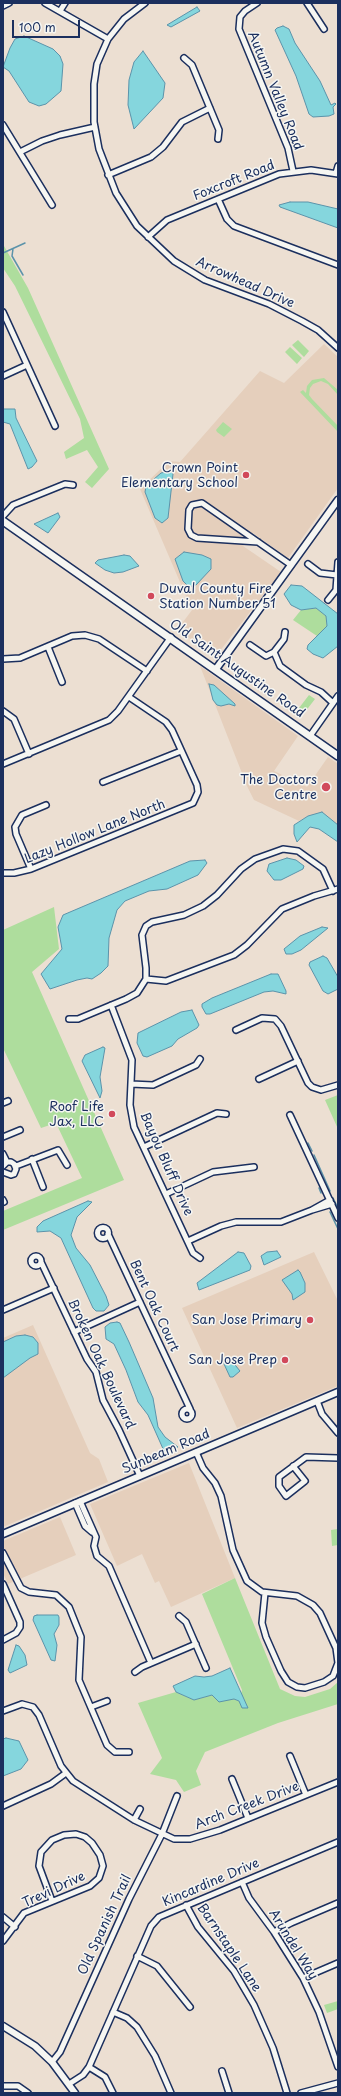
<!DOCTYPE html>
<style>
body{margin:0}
#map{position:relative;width:341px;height:2096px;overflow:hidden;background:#ecdfd2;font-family:"Playpen Sans",sans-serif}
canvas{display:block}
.frame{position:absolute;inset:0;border:4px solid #1b2f5e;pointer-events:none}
.scale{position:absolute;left:12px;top:20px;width:68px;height:18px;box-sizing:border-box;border:2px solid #1b2f5e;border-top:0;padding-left:5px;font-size:12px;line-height:14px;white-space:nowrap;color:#1b2f5e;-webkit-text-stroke:3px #f6f6f2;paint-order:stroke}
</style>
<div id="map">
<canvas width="341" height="2096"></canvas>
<div class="frame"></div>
<div class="scale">100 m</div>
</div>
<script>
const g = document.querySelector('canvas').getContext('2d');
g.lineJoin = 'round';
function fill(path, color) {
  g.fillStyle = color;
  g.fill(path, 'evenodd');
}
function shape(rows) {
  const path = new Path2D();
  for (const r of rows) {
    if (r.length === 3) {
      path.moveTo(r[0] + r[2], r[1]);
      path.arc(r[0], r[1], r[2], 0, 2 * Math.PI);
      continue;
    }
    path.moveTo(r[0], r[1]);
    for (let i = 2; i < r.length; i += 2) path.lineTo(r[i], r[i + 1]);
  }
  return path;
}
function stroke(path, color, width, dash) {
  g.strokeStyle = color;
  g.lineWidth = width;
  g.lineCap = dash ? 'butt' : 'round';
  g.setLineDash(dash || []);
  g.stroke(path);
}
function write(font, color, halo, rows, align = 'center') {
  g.font = font + ' "Playpen Sans",sans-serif';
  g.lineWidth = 3;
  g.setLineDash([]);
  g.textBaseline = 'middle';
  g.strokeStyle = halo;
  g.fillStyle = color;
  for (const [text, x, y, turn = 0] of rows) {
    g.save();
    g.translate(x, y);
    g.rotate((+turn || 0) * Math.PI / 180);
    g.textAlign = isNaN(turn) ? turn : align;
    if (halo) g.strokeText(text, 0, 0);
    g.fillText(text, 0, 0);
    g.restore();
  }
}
fill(shape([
 [324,344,338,357,338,488,288,558,253,533,243,546,281,572,216,656,177,630,192,610,140,489,169,461,180,462,260,371,284,383],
 [200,666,298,736,274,771,307,787,328,757,338,764,338,825,322,813,308,816,299,821,254,800,247,786],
 [314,1252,338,1301,338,1386,237,1428,182,1308],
 [33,1325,90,1453,99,1459,108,1482,3,1527,3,1338],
 [189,1463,235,1578,171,1607,159,1581,155,1583,142,1554,117,1566,90,1504],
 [60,1517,76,1555,8,1584,3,1573,3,1541]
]), '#e5cfbc');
fill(shape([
 [4,246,28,288,109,469,92,488,85,482,98,467,87,450,66,459,64,452,84,438,80,419,15,286,3,268],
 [298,340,309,351,304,357,292,345],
 [290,347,302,358,297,364,285,352],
 [324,378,338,390,338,395,328,384,321,381,313,384,310,388,309,395,312,399,338,426,338,432,300,392,303,390,306,393,307,386,312,380],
 [223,422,232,429,224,437,217,432,216,430],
 [316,608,326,616,327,626,317,636,293,620,301,610],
 [309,695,315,699,305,712,299,708],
 [54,907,59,949,32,972,124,1180,3,1230,3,1211,82,1178,56,1123,41,1128,3,1048,3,930],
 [338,1095,338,1129,325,1100],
 [338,1529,338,1545,332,1546,331,1530],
 [235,1578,280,1689,295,1696,305,1697,330,1689,338,1682,338,1704,278,1723,205,1752,196,1771,201,1785,184,1792,176,1780,150,1774,162,1758,138,1703,176,1692,194,1700,212,1695,217,1700,234,1699,239,1701,242,1690,202,1594],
 [338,2001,338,2009,327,2013,324,2005]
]), '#aedd9d');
const water = shape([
 [197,7,200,11,171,27,167,25,197,7],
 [283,26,289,29,295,43,320,81,331,105,335,103,336,104,333,107,334,114,329,116,313,117,309,114,296,76,275,30,277,28,283,26],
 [24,36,53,49,60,56,63,64,61,91,46,104,39,106,29,102,9,71,3,67,10,48,15,39,24,36],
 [143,51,165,83,163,98,134,129,128,105,129,80,134,62,143,51],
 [290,202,308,202,338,209,338,228,280,207,279,205,290,202],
 [3,409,15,409,16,418,37,461,32,467,28,469,10,424,3,422,3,409],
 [170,471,173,474,168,518,162,523,155,518,145,492,146,486,161,473,170,471],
 [58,513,60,517,48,533,34,524,58,513],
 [184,552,202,555,211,559,211,569,196,585,189,587,183,581,175,559,184,552],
 [124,555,130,556,139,566,123,572,114,573,105,570,95,563,98,560,124,555],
 [291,585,302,586,338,614,338,646,323,658,313,654,307,649,308,645,327,626,326,616,316,608,301,610,291,605,284,594,291,585],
 [209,684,214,685,235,704,235,706,229,704,221,706,217,705,213,700,209,684],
 [322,812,338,825,338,842,319,829,310,827,297,842,294,834,294,825,308,816,322,812],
 [287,858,296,860,304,866,303,869,281,880,274,880,267,871,269,864,287,858],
 [205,860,207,863,198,875,167,889,149,891,125,901,117,910,109,938,108,966,101,973,92,979,87,978,77,980,50,989,41,974,62,949,58,927,63,915,190,861,205,860],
 [322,927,328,928,301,950,292,954,286,954,284,949,300,936,322,927],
 [323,956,327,958,338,977,338,989,328,994,323,991,309,965,310,962,323,956],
 [271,974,278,974,286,991,286,994,273,991,264,992,210,1014,206,1014,202,1007,202,1004,212,998,271,974],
 [192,1010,199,1025,197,1028,178,1039,172,1046,147,1057,143,1056,137,1043,138,1033,181,1012,192,1010],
 [103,1047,105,1048,100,1077,102,1091,100,1098,82,1061,85,1055,103,1047],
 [88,1201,92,1202,77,1217,71,1235,76,1248,90,1265,106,1296,109,1305,104,1311,96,1311,93,1308,61,1238,50,1231,37,1232,37,1227,43,1221,88,1201],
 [277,1251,281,1257,264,1265,261,1256,267,1252,277,1251],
 [238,1252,244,1253,251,1266,250,1270,199,1290,197,1283,238,1252],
 [298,1270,300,1272,305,1283,305,1292,293,1300,292,1294,282,1280,298,1270],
 [117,1322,120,1323,129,1342,153,1398,158,1427,165,1437,178,1447,164,1451,148,1415,138,1402,126,1370,114,1344,106,1339,105,1327,110,1323,117,1322],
 [25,1335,33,1337,38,1343,38,1354,30,1358,3,1378,3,1342,16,1336,25,1335],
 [231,1360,240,1371,233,1377,230,1377,224,1364,224,1362,231,1360],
 [37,1615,58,1615,59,1617,59,1625,54,1634,57,1645,55,1661,51,1660,33,1620,34,1616,37,1615],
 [16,1645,19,1646,25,1655,27,1665,10,1673,8,1670,16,1645],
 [230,1668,248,1708,242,1708,239,1701,234,1699,219,1702,212,1695,194,1700,176,1692,173,1686,195,1676,204,1677,212,1676,230,1668],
 [6,1738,19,1741,28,1760,21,1769,3,1776,3,1739,6,1738]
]);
fill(water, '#85d6dd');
stroke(water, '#5b93aa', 1);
stroke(shape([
 [13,249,12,256,23,275],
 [3,253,25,243],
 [308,1143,312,1151],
 [314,1155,330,1191],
 [319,1188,321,1193],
 [333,1198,338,1208],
 [330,1212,338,1229]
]), '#5b93aa', 1.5);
const minor = shape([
 [45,3,108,39],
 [145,3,124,19,108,39,97,64,94,84,94,122,99,149,116,193,137,226,174,261,205,280,269,304,302,321,318,330,338,348],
 [257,3,245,11,240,17,239,29,288,148,293,171],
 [307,3,324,29],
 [3,6,9,3],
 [60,11,65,3],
 [184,58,192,65,219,130,218,139],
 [3,125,52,205],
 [20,152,42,141,60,135,95,127],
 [336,173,338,166],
 [108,175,151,157,163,147,182,122,210,108],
 [218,199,227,219,234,226,338,265],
 [148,237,167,220,279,174,311,170,338,174],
 [3,312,55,426],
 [3,376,27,365],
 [3,516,13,505,65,484,73,485],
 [258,542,197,538,191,535,188,529,189,510,192,505,202,503,291,565],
 [308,564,320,573,337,575],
 [328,600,336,590,338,562],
 [250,645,266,656,274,652],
 [48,647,62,682],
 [274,652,280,666,306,685,321,692,333,703],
 [274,652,284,639,285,632],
 [3,659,20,658,72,636,85,635,99,639,147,671],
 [3,711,14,719,29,754],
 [310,736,338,696],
 [3,764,109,720,118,711,171,637],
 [103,782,181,751],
 [31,869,16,834,15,827,22,815,46,805],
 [3,873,14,873,31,869,193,803,198,792,197,785,172,730,166,722,129,697],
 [146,979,166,981,234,955,247,945,282,909,314,896,338,889],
 [111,1005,132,1060,130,1105,134,1127,193,1253,200,1258],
 [69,1019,78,1019,126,999,137,993,146,979,146,968,142,935,146,926,152,922,184,915,203,906,217,895,241,869,255,859,283,849,298,851,323,869,333,891],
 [236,1030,262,1018,275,1019,281,1026,308,1083,312,1087,321,1090,338,1085],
 [259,1079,298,1061],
 [131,1084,153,1085,196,1065,200,1059],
 [3,1103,8,1101],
 [290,1115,338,1218],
 [3,1137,20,1130],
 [144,1147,217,1113,226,1114],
 [3,1154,7,1162],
 [32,1159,43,1187],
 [3,1166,7,1162,11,1162,14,1164,16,1169,14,1174,11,1175,3,1172],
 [16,1166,58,1150,67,1165],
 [166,1194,213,1172,254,1167],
 [3,1200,4,1202],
 [312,1210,332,1204],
 [103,1233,5.5],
 [108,1234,190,1409],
 [188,1241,221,1226,236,1222,281,1222,312,1210,330,1200],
 [36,1261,5],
 [41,1262,87,1359,96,1372,103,1400,119,1430,140,1476],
 [3,1310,54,1288],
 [74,1332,140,1302],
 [317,1401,322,1414,338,1433],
 [187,1414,5],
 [196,1452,203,1468,215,1483,221,1496,233,1550,247,1581,262,1592,297,1596,313,1605,320,1613,336,1648,338,1663,333,1676,324,1682,305,1688,297,1687,288,1682,281,1671,266,1637,262,1623,265,1593],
 [293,1466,305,1481,286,1496,279,1486,279,1477,306,1457,338,1458],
 [80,1501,96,1537,94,1546,97,1556,109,1566,151,1663],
 [75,1503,85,1526,92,1532],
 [3,1553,21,1588,29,1592,56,1595,69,1607,81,1637,79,1680,107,1745,115,1752,129,1752],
 [3,1584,20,1622,20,1627,16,1633,3,1640],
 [179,1616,186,1622,206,1668],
 [135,1672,142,1667,196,1644],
 [91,1707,107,1701],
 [3,1711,22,1704,33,1707,39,1715,61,1766,73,1781,134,1820,174,1839,190,1839,220,1830,338,1782],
 [290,1756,306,1795],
 [232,1779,248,1818],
 [3,1806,51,1784,66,1773],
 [134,1820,140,1809],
 [242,1882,249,1898,274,1932,303,1978,319,2012,338,2067],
 [186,1905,198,1927,234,1971,254,2005,273,2048,287,2093],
 [3,1917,15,1927],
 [274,1932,291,1923,338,1903],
 [3,1941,24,1913,90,1886,99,1878,103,1866,100,1855,92,1843,85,1837,76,1834,64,1835,52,1840,41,1852,39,1866,52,1901],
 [137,1956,157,1966,190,2007],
 [303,1978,338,1963],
 [113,2012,127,2018,137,2027,155,2056,171,2093],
 [52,2062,60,2052,129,1899,162,1834,177,1796],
 [89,2067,105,2077,113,2093],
 [222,2071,229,2093],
 [69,2084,83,2075,89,2067,151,1926,159,1917,338,1842],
 [3,2086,18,2086,28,2093],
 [301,2093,338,2083]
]);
const tertiary = shape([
 [216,669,338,500],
 [3,1534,338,1392],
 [3,2026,35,2046,52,2062,75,2093]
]);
const secondary = shape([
 [3,521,338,756]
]);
stroke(minor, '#1b2f5e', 8);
stroke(tertiary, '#1b2f5e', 9);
stroke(secondary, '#1b2f5e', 10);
stroke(minor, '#f6f6f2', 5);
stroke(tertiary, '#f6f6f2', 6);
stroke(secondary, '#f6f6f2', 7);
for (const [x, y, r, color] of [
 [246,475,4,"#d1495b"],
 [151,596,4,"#d1495b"],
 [326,787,5,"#d1495b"],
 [112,1114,4,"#d1495b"],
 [310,1320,4,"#d1495b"],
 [285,1360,4,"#d1495b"]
]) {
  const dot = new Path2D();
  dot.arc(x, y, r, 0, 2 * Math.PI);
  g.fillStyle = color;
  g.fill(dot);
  stroke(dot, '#f6f6f2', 1.5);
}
write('13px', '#1b2f5e', '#f6f6f2', [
 ["Autumn Valley Road",275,91,68],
 ["Foxcroft Road",234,181,-22],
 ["Arrowhead Drive",245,283,24],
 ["Old Saint Augustine Road",237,669,35],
 ["Lazy Hollow Lane North",95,832,-22],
 ["Bayou Bluff Drive",166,1164,66],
 ["Bent Oak Court",154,1306,65],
 ["Broken Oak Boulevard",101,1364,65],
 ["Sunbeam Road",166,1452,-23],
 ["Arch Creek Drive",247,1806,-21],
 ["Kincardine Drive",211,1883,-23],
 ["Trevi Drive",54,1890,-25],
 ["Old Spanish Trail",105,1925,-65],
 ["Arundel Way",293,1945,58],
 ["Barnstaple Lane",229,1948,56]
]);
write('13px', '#1b2f5e', '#f6f6f2', [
 ["Crown Point",238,468],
 ["Elementary School",238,483],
 ["Duval County Fire",159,589,"left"],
 ["Station Number 51",159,604,"left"],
 ["The Doctors",317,780],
 ["Centre",317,795],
 ["Roof Life",104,1107],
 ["Jax, LLC",104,1122],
 ["San Jose Primary",302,1320],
 ["San Jose Prep",277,1360]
], 'right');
</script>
